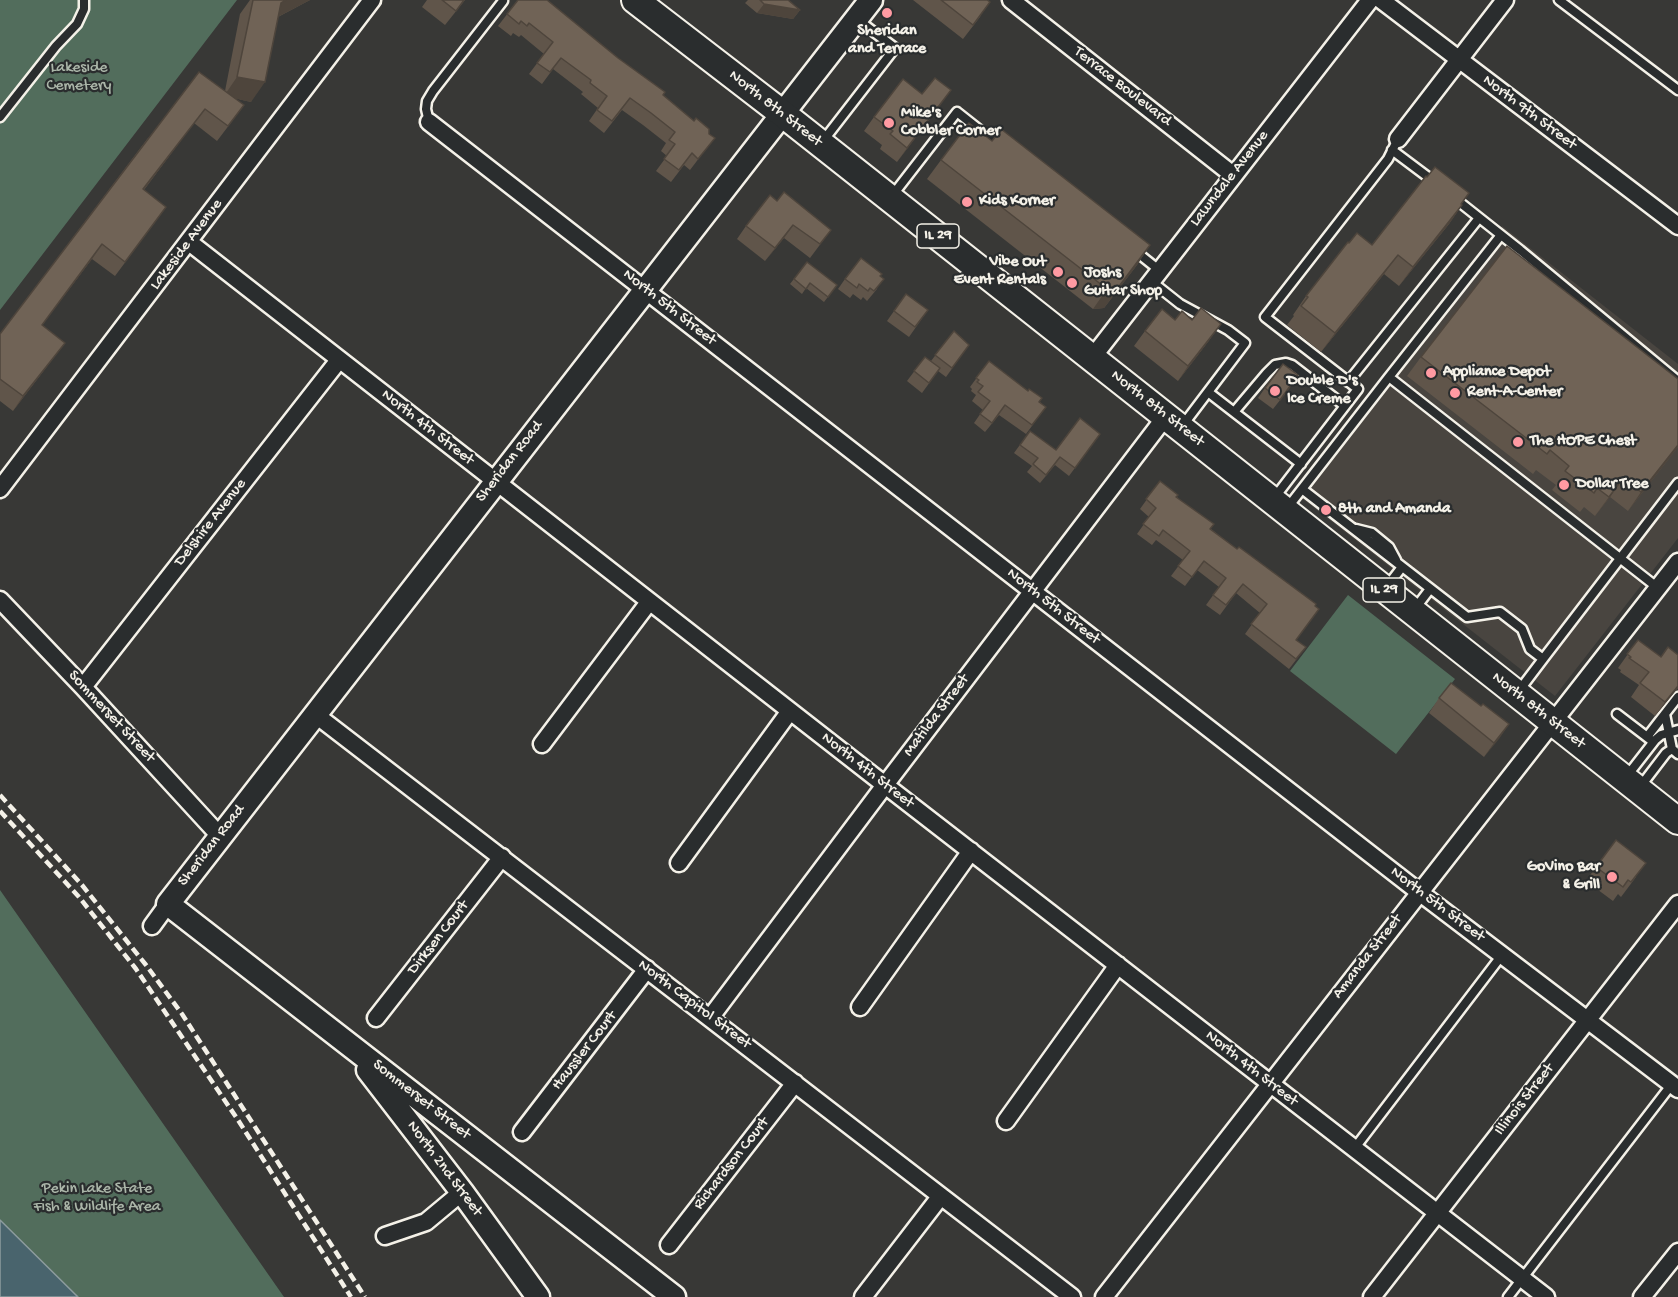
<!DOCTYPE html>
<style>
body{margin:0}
canvas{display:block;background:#383836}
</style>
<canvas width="1678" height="1297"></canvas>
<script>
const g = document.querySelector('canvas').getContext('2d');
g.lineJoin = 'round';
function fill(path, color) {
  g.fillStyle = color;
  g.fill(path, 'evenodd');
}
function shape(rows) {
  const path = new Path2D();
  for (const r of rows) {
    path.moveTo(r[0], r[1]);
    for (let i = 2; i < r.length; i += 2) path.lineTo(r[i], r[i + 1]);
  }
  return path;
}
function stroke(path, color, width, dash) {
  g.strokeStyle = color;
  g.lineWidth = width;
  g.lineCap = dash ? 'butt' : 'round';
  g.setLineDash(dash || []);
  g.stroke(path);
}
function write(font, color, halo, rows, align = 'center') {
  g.font = font + ' "Gochi Hand",sans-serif';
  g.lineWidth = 4.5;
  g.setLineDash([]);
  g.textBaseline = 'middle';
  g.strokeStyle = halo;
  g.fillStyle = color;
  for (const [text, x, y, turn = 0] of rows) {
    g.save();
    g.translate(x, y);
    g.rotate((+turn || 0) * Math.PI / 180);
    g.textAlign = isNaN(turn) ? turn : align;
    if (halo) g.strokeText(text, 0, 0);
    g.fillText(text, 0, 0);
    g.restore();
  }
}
fill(shape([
 [1502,226,1678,364,1678,538,1555,696,1294,492]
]), '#494540');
fill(shape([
 [0,0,237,0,0,310],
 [1348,595,1455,679,1396,754,1290,671],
 [0,890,284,1297,0,1297]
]), '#526d5c');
const water = shape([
 [0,1220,78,1297,0,1297,0,1220]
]);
fill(water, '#49646d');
stroke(water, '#8d9c9e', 1.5);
const lane = shape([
 [1559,0,1678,90],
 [0,117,56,46,77,24,84,9,84,0],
 [429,122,426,109,427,101,433,91,503,1],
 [823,141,895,48,858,20],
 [1392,150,1436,183],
 [892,196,957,112,1000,146],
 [1453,197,1520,250,1678,381],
 [1134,250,1159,270],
 [1151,281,1180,304,1228,330,1245,343,1183,425],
 [1389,377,1501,235],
 [1348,382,1479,218],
 [1208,392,1301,464],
 [1234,412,1267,373,1275,365,1286,363,1292,365,1345,406],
 [1302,489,1467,617,1500,612,1522,629,1530,649,1543,659,1678,483],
 [1275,497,1358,389,1265,317,1388,159,1398,139],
 [1288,507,1389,377,1658,588],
 [1356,529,1372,533,1389,547,1396,560],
 [1386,588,1402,567],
 [1414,610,1430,589],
 [1518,692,1543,659],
 [1617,714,1651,740],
 [1665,714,1672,749,1678,754],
 [1647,737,1678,697],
 [1627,776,1655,740,1661,735,1678,730],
 [1640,787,1666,753,1672,749],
 [1354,1149,1502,955],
 [1508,1297,1672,1084]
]);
const street = shape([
 [1011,0,1233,175],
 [1381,0,1678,226],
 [429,122,1419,892,1678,1089],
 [1398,139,1505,0],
 [189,242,885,785,1546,1297],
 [1092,358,1370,0],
 [0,489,372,0],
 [0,600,83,687,219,835],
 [83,687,339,360],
 [316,715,1072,1297],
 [542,744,649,602],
 [679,863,790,711],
 [152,926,168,904],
 [860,1007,971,851],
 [376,1018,502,857],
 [710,1018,885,785,1166,416],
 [1006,1121,1118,965],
 [522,1132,647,969],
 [385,1236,426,1222,462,1192],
 [669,1245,795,1083],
 [863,1297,940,1197],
 [1104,1297,1678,562],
 [1372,1297,1678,904],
 [1642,1297,1678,1252]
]);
const secondary = shape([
 [368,1070,462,1192,538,1297],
 [674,1297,168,904,871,0]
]);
const primary = shape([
 [635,0,783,114,1678,821]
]);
stroke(lane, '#f4f1e8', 13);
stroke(street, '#f4f1e8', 21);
stroke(secondary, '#f4f1e8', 27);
stroke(primary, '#f4f1e8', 30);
stroke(lane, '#2a2d2e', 8);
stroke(street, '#2a2d2e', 16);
stroke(secondary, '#2a2d2e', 22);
stroke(primary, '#2a2d2e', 26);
stroke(shape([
 [0,795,82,885,146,965,182,1014,365,1297],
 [0,811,79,897,136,969,238,1120,351,1297]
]), '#f4f1e8', 4.5, [9, 4.5]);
fill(shape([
 [250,0,310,0,278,17,251,102,234,98,233,120,217,141,194,123,144,190,156,221,115,276,92,259,42,325,65,343,13,411,0,401,0,334,148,138,225,91,240,14],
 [427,0,465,0,445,25,422,7],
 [518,0,663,95,706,149,690,170,684,165,671,182,656,171,667,156,661,151,666,143,643,125,622,110,604,133,589,121,598,108,581,94,583,92,553,69,542,84,529,74,544,54,521,35,519,37,513,33,511,36,498,26],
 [748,0,788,0,800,10,793,19,757,13,745,3],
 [913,0,987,0,980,17,963,39],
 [922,94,941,104,897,162,880,149,882,145,864,131,874,117],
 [992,141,1150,245,1137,265,1104,308,1093,309,927,179,941,160],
 [1469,193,1461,204,1462,205,1449,224,1399,286,1384,274,1321,352,1287,325,1294,316,1293,315,1306,296,1372,245],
 [777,201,831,230,810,258,784,238,765,261,737,239,746,226],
 [807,262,837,285,824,302,806,288,802,294,790,284],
 [880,276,877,289,867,301,863,297,861,300,853,294,850,298,838,289,845,279],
 [906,294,928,310,909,337,887,321],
 [1175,320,1211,338,1178,381,1134,346,1145,331],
 [954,331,969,345,946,377,938,371,922,393,907,381,925,357,931,361],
 [1421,357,1678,379,1678,447,1628,511,1610,497,1595,516,1584,507,1580,512,1552,490,1556,485,1536,470,1533,474,1407,376],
 [989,361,1046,407,1026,434,999,415,985,432,974,423,983,410,972,401,976,395,971,391,972,389,970,387],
 [1292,385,1273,409,1258,398,1265,388],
 [1030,431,1056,450,1100,434,1069,476,1055,465,1040,483,1027,472,1032,466,1014,453],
 [1160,481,1211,529,1237,549,1315,606,1312,619,1296,640,1306,647,1289,669,1245,634,1260,613,1236,593,1220,615,1206,605,1219,587,1197,570,1185,586,1171,576,1183,560,1156,540,1152,545,1137,534,1149,517,1140,509],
 [1638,640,1661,657,1678,655,1678,688,1655,716,1631,697,1639,685,1620,672,1621,670,1618,668],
 [1439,698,1481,706,1509,724,1484,757,1429,713],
 [1596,867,1636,877,1621,897,1618,894,1613,901,1586,881]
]), '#60554a');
fill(shape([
 [286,0,310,0,268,22,281,3],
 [764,4,800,10,793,19,757,13],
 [237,77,265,82,251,102,224,96],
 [951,90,941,104,897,162,907,148],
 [205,109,194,123,133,204,143,189],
 [1462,205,1449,224,1399,286,1413,267],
 [793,225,784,238,765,261,775,248],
 [102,244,92,259,31,340,42,325],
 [1150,245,1137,265,1104,308,1093,309,1107,289],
 [1398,255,1384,274,1321,352,1335,333],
 [1221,324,1211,338,1178,381,1188,366],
 [65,343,54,357,13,411,23,396],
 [1678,445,1678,447,1628,511,1641,492],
 [1623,478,1610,497,1595,516],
 [1678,686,1678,688,1655,716,1665,702],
 [1509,724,1499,739,1484,757,1494,743]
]), '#4e453c');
const building = shape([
 [253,0,286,0,281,3,265,82,237,77,253,0],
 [442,0,464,0,456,11,442,0],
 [518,0,547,0,618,58,665,92,663,95,694,121,696,118,709,129,709,134,715,138,698,159,692,153,679,170,664,159,675,144,669,140,675,132,651,113,630,98,612,121,597,110,607,96,590,83,591,80,561,58,550,72,537,63,553,42,529,23,527,26,521,21,519,24,507,14,518,0],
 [760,0,788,0,800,10,764,4,760,0],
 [941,0,987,0,990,2,973,25,941,0],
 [199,72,244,105,228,126,205,109,143,189,166,207,125,262,102,244,42,325,65,343,23,396,0,379,0,334,199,72],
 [935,78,951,90,907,148,890,134,893,131,874,117,903,79,922,94,935,78],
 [969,123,992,141,1001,129,1150,245,1117,289,1107,289,941,160,969,123],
 [1435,167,1469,193,1461,204,1462,205,1413,267,1398,255,1335,333,1301,306,1308,297,1306,296,1348,242,1349,243,1357,233,1372,245,1426,176,1427,177,1435,167],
 [784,192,831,230,820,244,793,225,775,248,746,226,770,195,777,201,784,192],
 [1507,246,1678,379,1678,445,1641,492,1623,478,1609,497,1597,488,1594,493,1565,471,1569,466,1550,450,1547,454,1421,357,1507,246],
 [861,258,882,274,880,276,884,279,874,291,870,288,868,291,859,284,857,288,845,279,861,258],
 [807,262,837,285,828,297,810,283,806,289,794,279,807,262],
 [906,294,928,310,915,327,894,311,906,294],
 [1201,308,1221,324,1188,366,1145,331,1162,309,1175,320,1182,311,1192,320,1201,308],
 [954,331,969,345,952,368,935,355,954,331],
 [925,357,940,368,929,383,914,371,925,357],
 [989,361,1028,391,1029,389,1042,398,1039,402,1046,407,1032,425,1005,405,992,423,980,414,990,401,978,392,983,386,977,382,979,380,976,378,989,361],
 [1283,364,1298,375,1280,400,1265,388,1283,364],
 [1080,418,1100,434,1075,468,1060,457,1046,475,1033,464,1038,458,1020,445,1030,431,1056,450,1080,418],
 [1160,481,1178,495,1176,497,1214,524,1210,529,1237,549,1239,547,1316,604,1315,606,1319,609,1296,640,1306,647,1296,659,1251,624,1267,604,1243,584,1226,605,1213,595,1226,578,1204,561,1192,577,1178,566,1190,551,1163,530,1159,536,1143,524,1156,508,1146,499,1160,481],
 [1638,640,1661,657,1668,647,1678,655,1678,686,1665,702,1640,683,1649,672,1629,658,1631,657,1627,654,1638,640],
 [1451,683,1481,706,1483,704,1509,724,1494,743,1439,698,1451,683],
 [1616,840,1646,863,1631,882,1628,880,1623,887,1596,867,1616,840]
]);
fill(building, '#706356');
stroke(building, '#4e453c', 1.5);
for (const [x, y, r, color] of [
 [887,13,6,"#ff9aa2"],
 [889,123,6,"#ff9aa2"],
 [967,202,6,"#ff9aa2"],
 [1058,272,6,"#ff9aa2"],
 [1072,283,6,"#ff9aa2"],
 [1431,373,6,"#ff9aa2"],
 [1275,391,6,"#ff9aa2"],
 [1455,393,6,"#ff9aa2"],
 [1518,442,6,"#ff9aa2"],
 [1564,485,6,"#ff9aa2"],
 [1326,510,6,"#ff9aa2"],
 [1612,877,6,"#ff9aa2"]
]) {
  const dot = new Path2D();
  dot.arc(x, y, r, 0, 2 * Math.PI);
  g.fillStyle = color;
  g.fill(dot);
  stroke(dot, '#2a2d2e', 2);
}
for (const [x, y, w] of [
 [938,236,42],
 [1384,590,42]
]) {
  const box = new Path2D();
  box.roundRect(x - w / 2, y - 12, w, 24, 4.5);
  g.fillStyle = '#2a2d2e';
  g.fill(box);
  stroke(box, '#f4f1e8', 1.5);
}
write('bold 15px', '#f4f1e8', null, [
 ["IL 29",938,236],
 ["IL 29",1384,590]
]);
write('bold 16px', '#f4f1e8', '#2a2d2e', [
 ["Sheridan",887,32,"center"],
 ["and Terrace",887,50,"center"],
 ["Mike's",901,114],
 ["Cobbler Corner",901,132],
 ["Kids Korner",979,202],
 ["Vibe Out",1046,263,"right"],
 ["Event Rentals",1046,281,"right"],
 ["Joshs",1084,274],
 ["Guitar Shop",1084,292],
 ["Appliance Depot",1443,373],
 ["Double D's",1287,382],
 ["Ice Creme",1287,400],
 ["Rent-A-Center",1467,393],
 ["The HOPE Chest",1530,442],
 ["Dollar Tree",1576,485],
 ["8th and Amanda",1338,510],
 ["GoVino Bar",1600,868,"right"],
 ["& Grill",1600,886,"right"]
], 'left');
write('16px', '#abb6a9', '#2a2d2e', [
 ["Lakeside",79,69],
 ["Cemetery",79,87],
 ["Pekin Lake State",97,1190],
 ["Fish & Wildlife Area",97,1208]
]);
write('16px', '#f4f1e8', '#2a2d2e', [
 ["Terrace Boulevard",1122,87,38],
 ["North 8th Street",775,109,38],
 ["North 9th Street",1529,113,37],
 ["Lawndale Avenue",1230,179,-52],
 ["Lakeside Avenue",187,245,-53],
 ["North 5th Street",669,308,38],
 ["North 8th Street",1157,409,38],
 ["North 4th Street",427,428,38],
 ["Sheridan Road",510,462,-52],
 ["Delshire Avenue",211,523,-52],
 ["North 5th Street",1053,607,38],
 ["North 8th Street",1538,711,38],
 ["Matilda Street",937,716,-53],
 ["Sommerset Street",111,717,47],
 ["North 4th Street",867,771,38],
 ["Sheridan Road",212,846,-52],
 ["North 5th Street",1437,905,37],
 ["Dirksen Court",439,938,-52],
 ["Amanda Street",1368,957,-52],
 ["North Capitol Street",694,1005,37],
 ["Haussler Court",585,1051,-52],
 ["North 4th Street",1251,1069,38],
 ["Sommerset Street",421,1100,38],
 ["Illinois Street",1525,1100,-52],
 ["Richardson Court",732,1164,-52],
 ["North 2nd Street",444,1169,53]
]);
</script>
